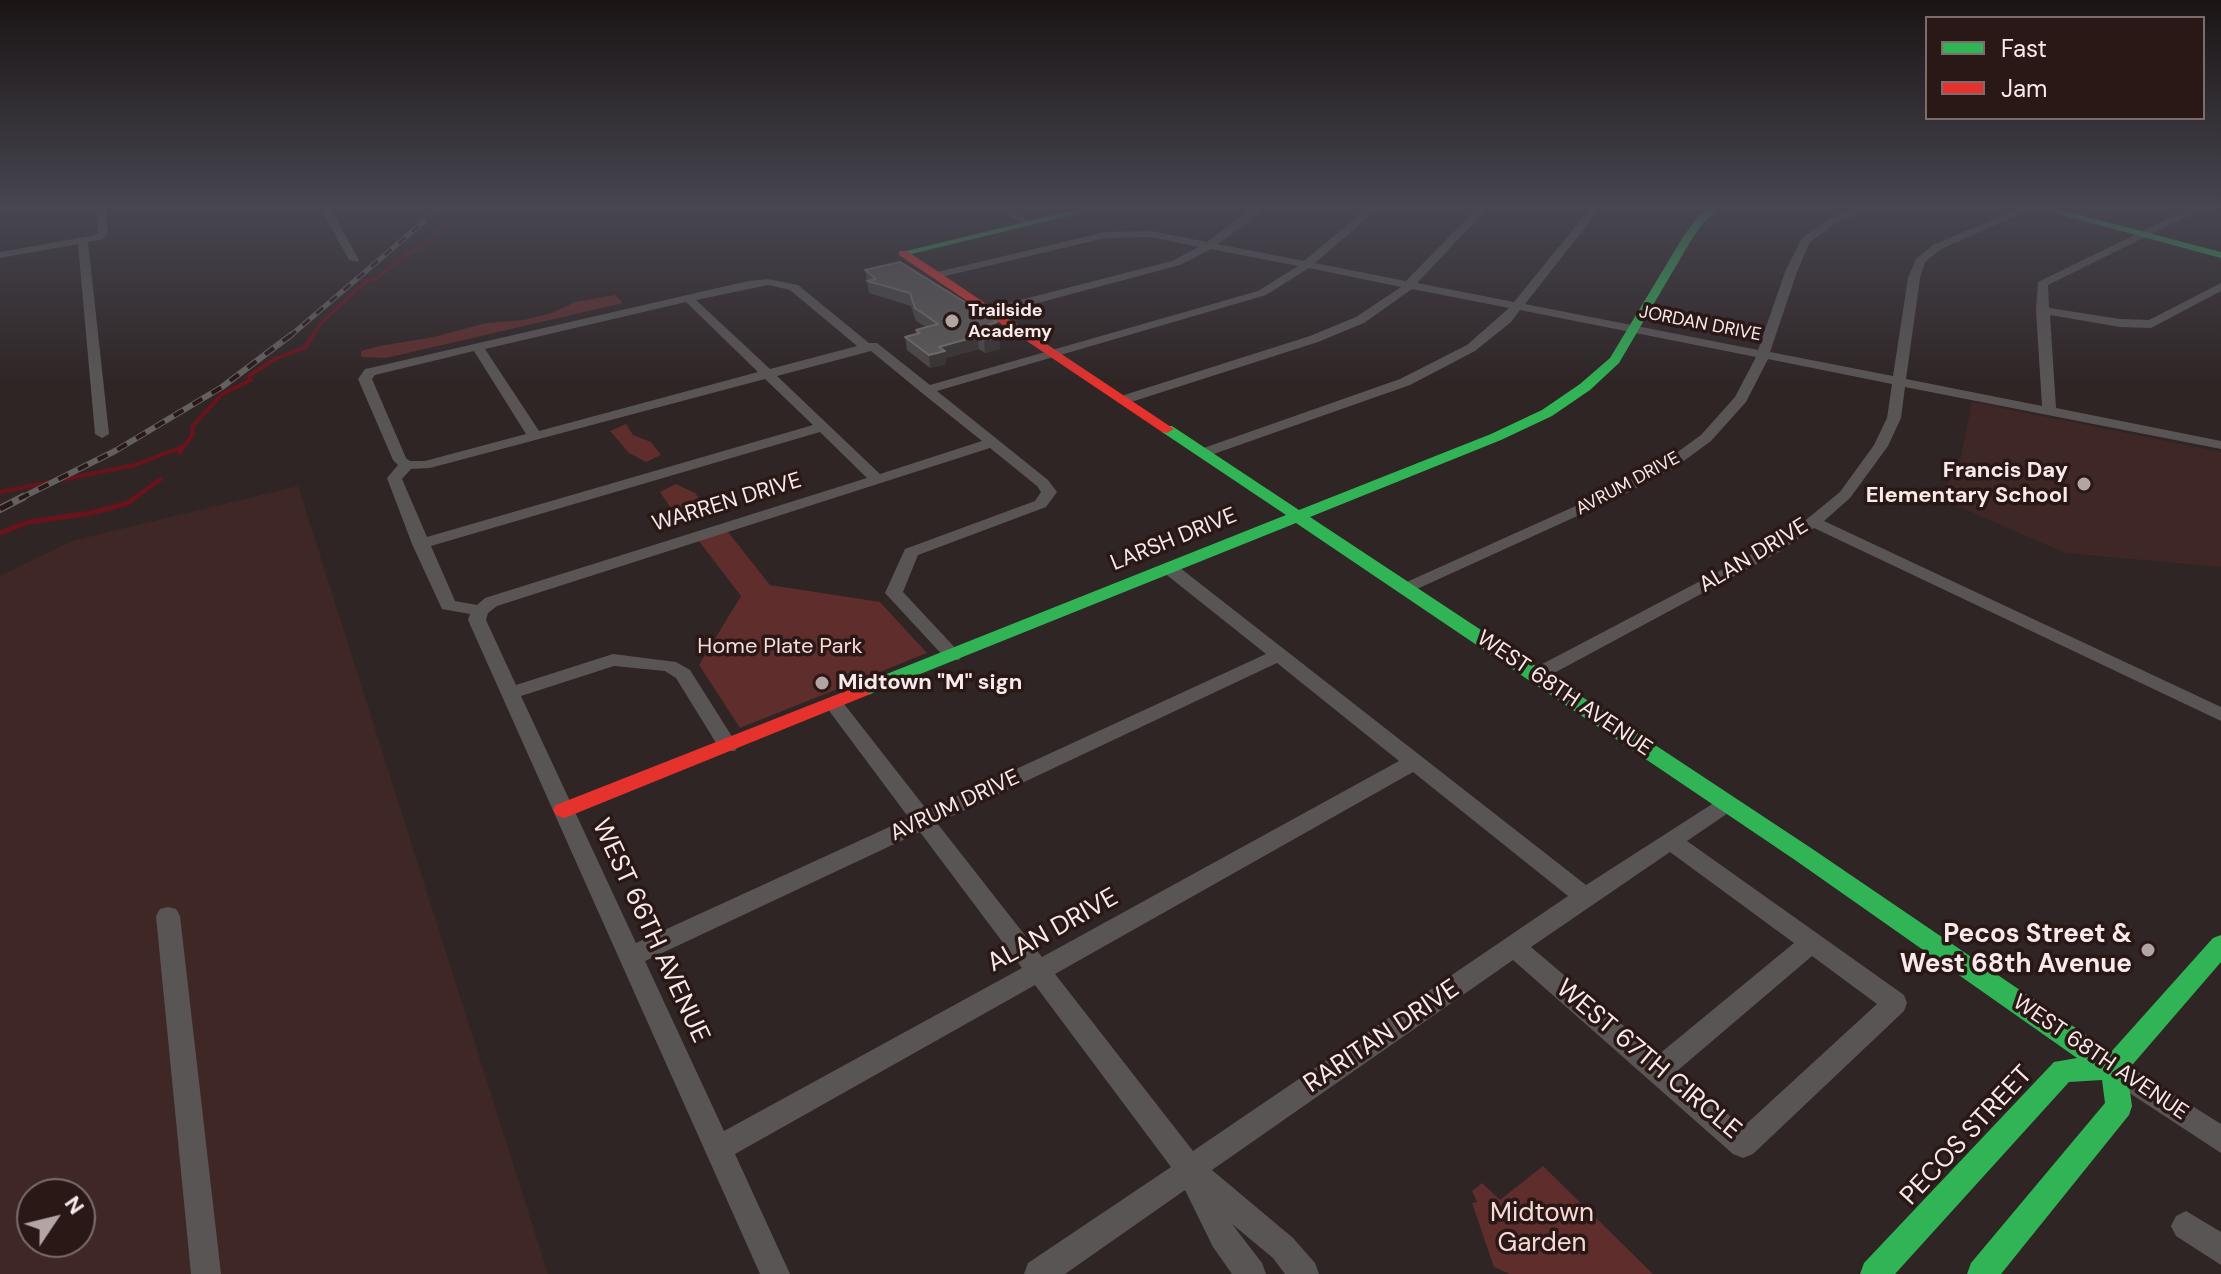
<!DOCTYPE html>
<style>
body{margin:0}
#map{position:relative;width:2221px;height:1274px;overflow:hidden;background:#2f2525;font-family:"DM Sans",sans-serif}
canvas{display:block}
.legend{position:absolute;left:1925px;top:16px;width:280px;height:104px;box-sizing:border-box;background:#2a1817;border:2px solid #7c6c6b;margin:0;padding:10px 14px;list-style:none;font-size:24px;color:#f8eae9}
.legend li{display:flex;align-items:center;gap:16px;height:40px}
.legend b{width:40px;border:2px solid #7c6c6b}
.north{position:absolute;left:16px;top:1178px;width:80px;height:80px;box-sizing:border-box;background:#2a1817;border:2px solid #7c6c6b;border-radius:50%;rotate:55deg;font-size:22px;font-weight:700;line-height:32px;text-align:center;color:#f8eae9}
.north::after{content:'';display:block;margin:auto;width:28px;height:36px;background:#b2a5a4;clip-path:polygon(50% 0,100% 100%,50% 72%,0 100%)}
</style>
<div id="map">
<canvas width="2221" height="1274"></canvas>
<ul class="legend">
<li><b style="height:10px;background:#30b455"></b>Fast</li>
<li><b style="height:10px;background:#e5322d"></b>Jam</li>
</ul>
<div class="north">N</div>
</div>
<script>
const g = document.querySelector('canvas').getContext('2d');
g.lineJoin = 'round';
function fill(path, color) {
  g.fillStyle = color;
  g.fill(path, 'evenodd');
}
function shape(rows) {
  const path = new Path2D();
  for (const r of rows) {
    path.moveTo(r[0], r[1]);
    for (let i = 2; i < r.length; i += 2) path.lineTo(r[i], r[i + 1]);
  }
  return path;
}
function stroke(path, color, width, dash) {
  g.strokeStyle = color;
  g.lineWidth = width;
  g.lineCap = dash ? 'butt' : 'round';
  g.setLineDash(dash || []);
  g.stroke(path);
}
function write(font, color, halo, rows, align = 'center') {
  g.font = font + ' "DM Sans",sans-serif';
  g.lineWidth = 7;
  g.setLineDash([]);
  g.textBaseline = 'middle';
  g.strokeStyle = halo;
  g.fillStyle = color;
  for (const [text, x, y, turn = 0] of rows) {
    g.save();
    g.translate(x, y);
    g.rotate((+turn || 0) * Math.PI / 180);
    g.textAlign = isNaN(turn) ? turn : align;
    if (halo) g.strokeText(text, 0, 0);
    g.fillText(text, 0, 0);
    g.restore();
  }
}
fill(shape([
 [1972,402,2221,452,2221,567,2065,553,1937,497,1958,471],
 [298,486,548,1274,0,1274,0,576,72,541],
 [32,1194,80,1194,80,1242,32,1242]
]), '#3f2726');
fill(shape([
 [615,295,623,303,386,358,361,357,361,351,380,346,434,337,486,323,524,320,552,313,575,302],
 [626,424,633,435,651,442,661,455,646,462,629,453,610,431],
 [676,484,695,493,709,511,689,522,674,513,660,492],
 [724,527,770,585,880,602,927,653,740,728,699,665,741,596,695,536],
 [1543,1166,1653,1274,1510,1274,1494,1267,1472,1203,1477,1202,1472,1191,1482,1183,1500,1200]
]), '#5f2d2c');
stroke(shape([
 [312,337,320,324,365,282,377,278,407,254,426,244,466,206]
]), '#6b131b', 3);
stroke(shape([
 [179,453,193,434,192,427,222,394,251,380,249,376,275,359,306,347,313,335],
 [0,492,135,465,182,447],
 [133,499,161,479]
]), '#6b131b', 4);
stroke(shape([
 [0,533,29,522,91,513,128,503,136,497]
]), '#6b131b', 5);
fill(shape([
 [95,206,105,206,108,232,103,239,88,242,109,434,102,438,95,434,78,244,0,258,0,252,96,235,98,232,95,206],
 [319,206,329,206,359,260,358,262,349,260,319,206],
 [993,206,1006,206,1035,224,1026,226,993,206],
 [1253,206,1263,206,1259,214,1218,244,1304,261,1370,206,1381,206,1315,263,1406,281,1479,206,1490,206,1417,283,1514,302,1592,206,1602,206,1525,304,1758,350,1785,272,1802,238,1828,219,1860,206,1875,206,1836,223,1810,242,1797,272,1770,352,1893,376,1908,278,1916,259,1933,245,2025,206,2039,206,1941,249,1925,262,1920,278,1906,379,2042,406,2036,310,2038,282,2194,206,2208,206,2048,285,2049,308,2120,319,2149,320,2221,283,2221,291,2151,328,2120,327,2050,315,2056,408,2221,441,2221,449,1905,387,1901,418,1888,446,1850,498,1824,521,2221,707,2221,721,1814,528,1779,552,1543,679,1529,679,1527,675,1529,671,1767,546,1807,519,1840,492,1874,445,1887,418,1892,384,1768,359,1746,402,1711,441,1674,468,1619,497,1406,594,1397,589,1400,585,1609,491,1664,462,1701,435,1735,397,1756,357,1520,310,1511,322,1475,351,1410,385,1208,456,1198,456,1198,450,1400,379,1467,345,1509,308,1412,289,1364,323,1318,342,1128,403,1118,403,1118,397,1310,336,1356,317,1401,287,1309,268,1266,295,937,391,1048,480,1057,492,1046,507,918,555,903,592,959,652,962,656,959,660,947,660,885,593,905,549,1035,501,1041,492,1037,486,990,448,497,606,488,613,486,620,516,685,613,654,676,662,690,670,738,746,735,751,721,751,676,678,665,671,614,666,521,696,636,943,909,818,827,708,824,704,827,700,841,700,927,810,1266,654,1163,572,1161,568,1163,564,1169,563,1175,564,1586,885,1720,799,1734,799,1738,804,1734,809,1687,841,1904,995,1907,1003,1904,1011,1753,1154,1743,1158,1733,1154,1513,960,1212,1170,1293,1238,1315,1263,1319,1274,1285,1274,1273,1258,1232,1224,1262,1263,1266,1274,1232,1274,1213,1247,1185,1190,1065,1274,1024,1274,1028,1263,1171,1167,1035,985,735,1154,790,1274,760,1274,468,620,470,614,442,609,412,544,387,478,398,465,393,460,358,379,365,369,370,368,748,281,768,279,798,285,869,343,877,343,930,385,1258,291,1298,266,1211,249,1180,265,993,315,989,314,989,308,1172,261,1199,247,1151,237,1105,238,937,278,931,275,933,273,1105,232,1151,231,1207,242,1253,206],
 [768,285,790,290,857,346,770,369,696,300,768,285],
 [686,302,758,372,539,431,485,349,686,302],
 [474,351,526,434,425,461,410,461,406,458,372,379,375,375,474,351],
 [871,351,922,393,982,441,880,474,777,376,871,351],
 [765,379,813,425,427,537,402,479,411,469,430,468,765,379],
 [820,432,867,478,485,598,477,605,455,601,431,546,820,432],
 [1277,663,1399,761,1042,957,937,823,1277,663],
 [1413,772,1568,896,1193,1151,1055,974,1413,772],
 [920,832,1022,968,724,1131,645,961,920,832],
 [1670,852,1794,943,1658,1055,1531,947,1670,852],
 [1812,956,1877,1004,1743,1127,1677,1071,1812,956],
 [168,907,176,909,180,916,221,1274,191,1274,156,916,160,909,168,907],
 [2114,1057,2221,1124,2221,1153,2105,1077,2101,1069,2105,1061,2114,1057],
 [2186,1211,2221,1232,2221,1265,2176,1236,2171,1226,2176,1216,2186,1211]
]), '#5a5555');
fill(shape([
 [1091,206,1110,206,903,256,898,253,1091,206],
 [1712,206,1724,206,1705,221,1693,237,1619,363,1590,390,1552,416,1501,440,1310,517,1811,848,2111,1052,2213,938,2221,935,2221,962,2127,1071,2132,1106,2129,1115,2001,1274,1967,1274,1971,1263,2105,1103,2102,1080,2069,1082,1895,1274,1860,1274,1864,1263,2054,1062,2077,1058,1795,860,1296,523,868,695,854,695,851,691,854,687,1286,515,1162,432,1162,426,1172,426,1299,510,1491,434,1542,410,1580,384,1610,358,1683,237,1697,217,1712,206],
 [2028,206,2046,206,2221,252,2221,258,2028,206]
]), '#30b455');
fill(shape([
 [899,251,907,251,1174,429,1167,433,1162,432,899,255,899,251],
 [861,685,871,691,868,695,572,815,564,818,556,815,553,810,556,805,861,685]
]), '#e5322d');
const railFar2 = shape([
 [289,337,442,206]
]);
const railFar1 = shape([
 [19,499,115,451,222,387,291,335]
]);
const rail = shape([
 [0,509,23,497]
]);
stroke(railFar2, '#656060', 5);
stroke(railFar1, '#656060', 6);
stroke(rail, '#656060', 8);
stroke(railFar2, '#2a1817', 3, [9]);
stroke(railFar1, '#2a1817', 4, [11]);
stroke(rail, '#2a1817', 5, [14]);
fill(shape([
 [865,270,997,322,1000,349,985,353,979,349,946,358,946,364,930,368,907,350,905,337,916,334,916,330,926,327,916,321,911,306,869,293]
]), '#4c4846');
fill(shape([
 [997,322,998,335,984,326],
 [978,336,979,349,946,358,946,364,930,368,929,355,939,347],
 [999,336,1000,349,985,353,984,340]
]), '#393332');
const building = shape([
 [900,262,997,322,984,326,999,336,984,340,978,336,939,347,945,351,929,355,905,337,920,333,916,330,938,324,915,308,910,293,867,281,876,279,865,270,900,262]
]);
fill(building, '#5e5a58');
stroke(building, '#76706e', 2);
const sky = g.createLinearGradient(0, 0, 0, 385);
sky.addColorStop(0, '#1a1414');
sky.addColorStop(0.54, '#474651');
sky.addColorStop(1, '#47465100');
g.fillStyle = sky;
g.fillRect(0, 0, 2221, 385);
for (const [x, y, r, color] of [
 [952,321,8,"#b2a5a4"],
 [2084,484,8,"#b2a5a4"],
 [822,683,8,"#b2a5a4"],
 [2148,950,8,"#b2a5a4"]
]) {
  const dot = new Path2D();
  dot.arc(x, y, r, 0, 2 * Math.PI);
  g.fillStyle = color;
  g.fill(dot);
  stroke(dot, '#2a1817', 3);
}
write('bold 18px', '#f8eae9', '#2a1817', [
 ["Trailside",968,311],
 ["Academy",968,332]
], 'left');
write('18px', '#f8eae9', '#2a1817', [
 ["JORDAN DRIVE",1700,324,11],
 ["AVRUM DRIVE",1628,484,-28]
]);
write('bold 22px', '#f8eae9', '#2a1817', [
 ["Francis Day",2068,471],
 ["Elementary School",2068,496],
 ["Midtown \"M\" sign",838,683,"left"]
], 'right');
write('22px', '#f8eae9', '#2a1817', [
 ["WARREN DRIVE",727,503,-17],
 ["LARSH DRIVE",1174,540,-22],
 ["ALAN DRIVE",1754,556,-31],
 ["WEST 68TH AVENUE",1564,694,34],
 ["AVRUM DRIVE",955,806,-25],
 ["WEST 68TH AVENUE",2100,1058,34]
]);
write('22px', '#f7dad8', '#2a1817', [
 ["Home Plate Park",780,647]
]);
write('26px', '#f8eae9', '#2a1817', [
 ["WEST 66TH AVENUE",650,931,65],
 ["ALAN DRIVE",1053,931,-29],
 ["RARITAN DRIVE",1382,1037,-34],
 ["WEST 67TH CIRCLE",1648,1060,40],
 ["PECOS STREET",1967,1136,-47]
]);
write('bold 26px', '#f8eae9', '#2a1817', [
 ["Pecos Street &",2132,935],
 ["West 68th Avenue",2132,965]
], 'right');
write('26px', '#f7dad8', '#2a1817', [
 ["Midtown",1542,1214],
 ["Garden",1542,1244]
]);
</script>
